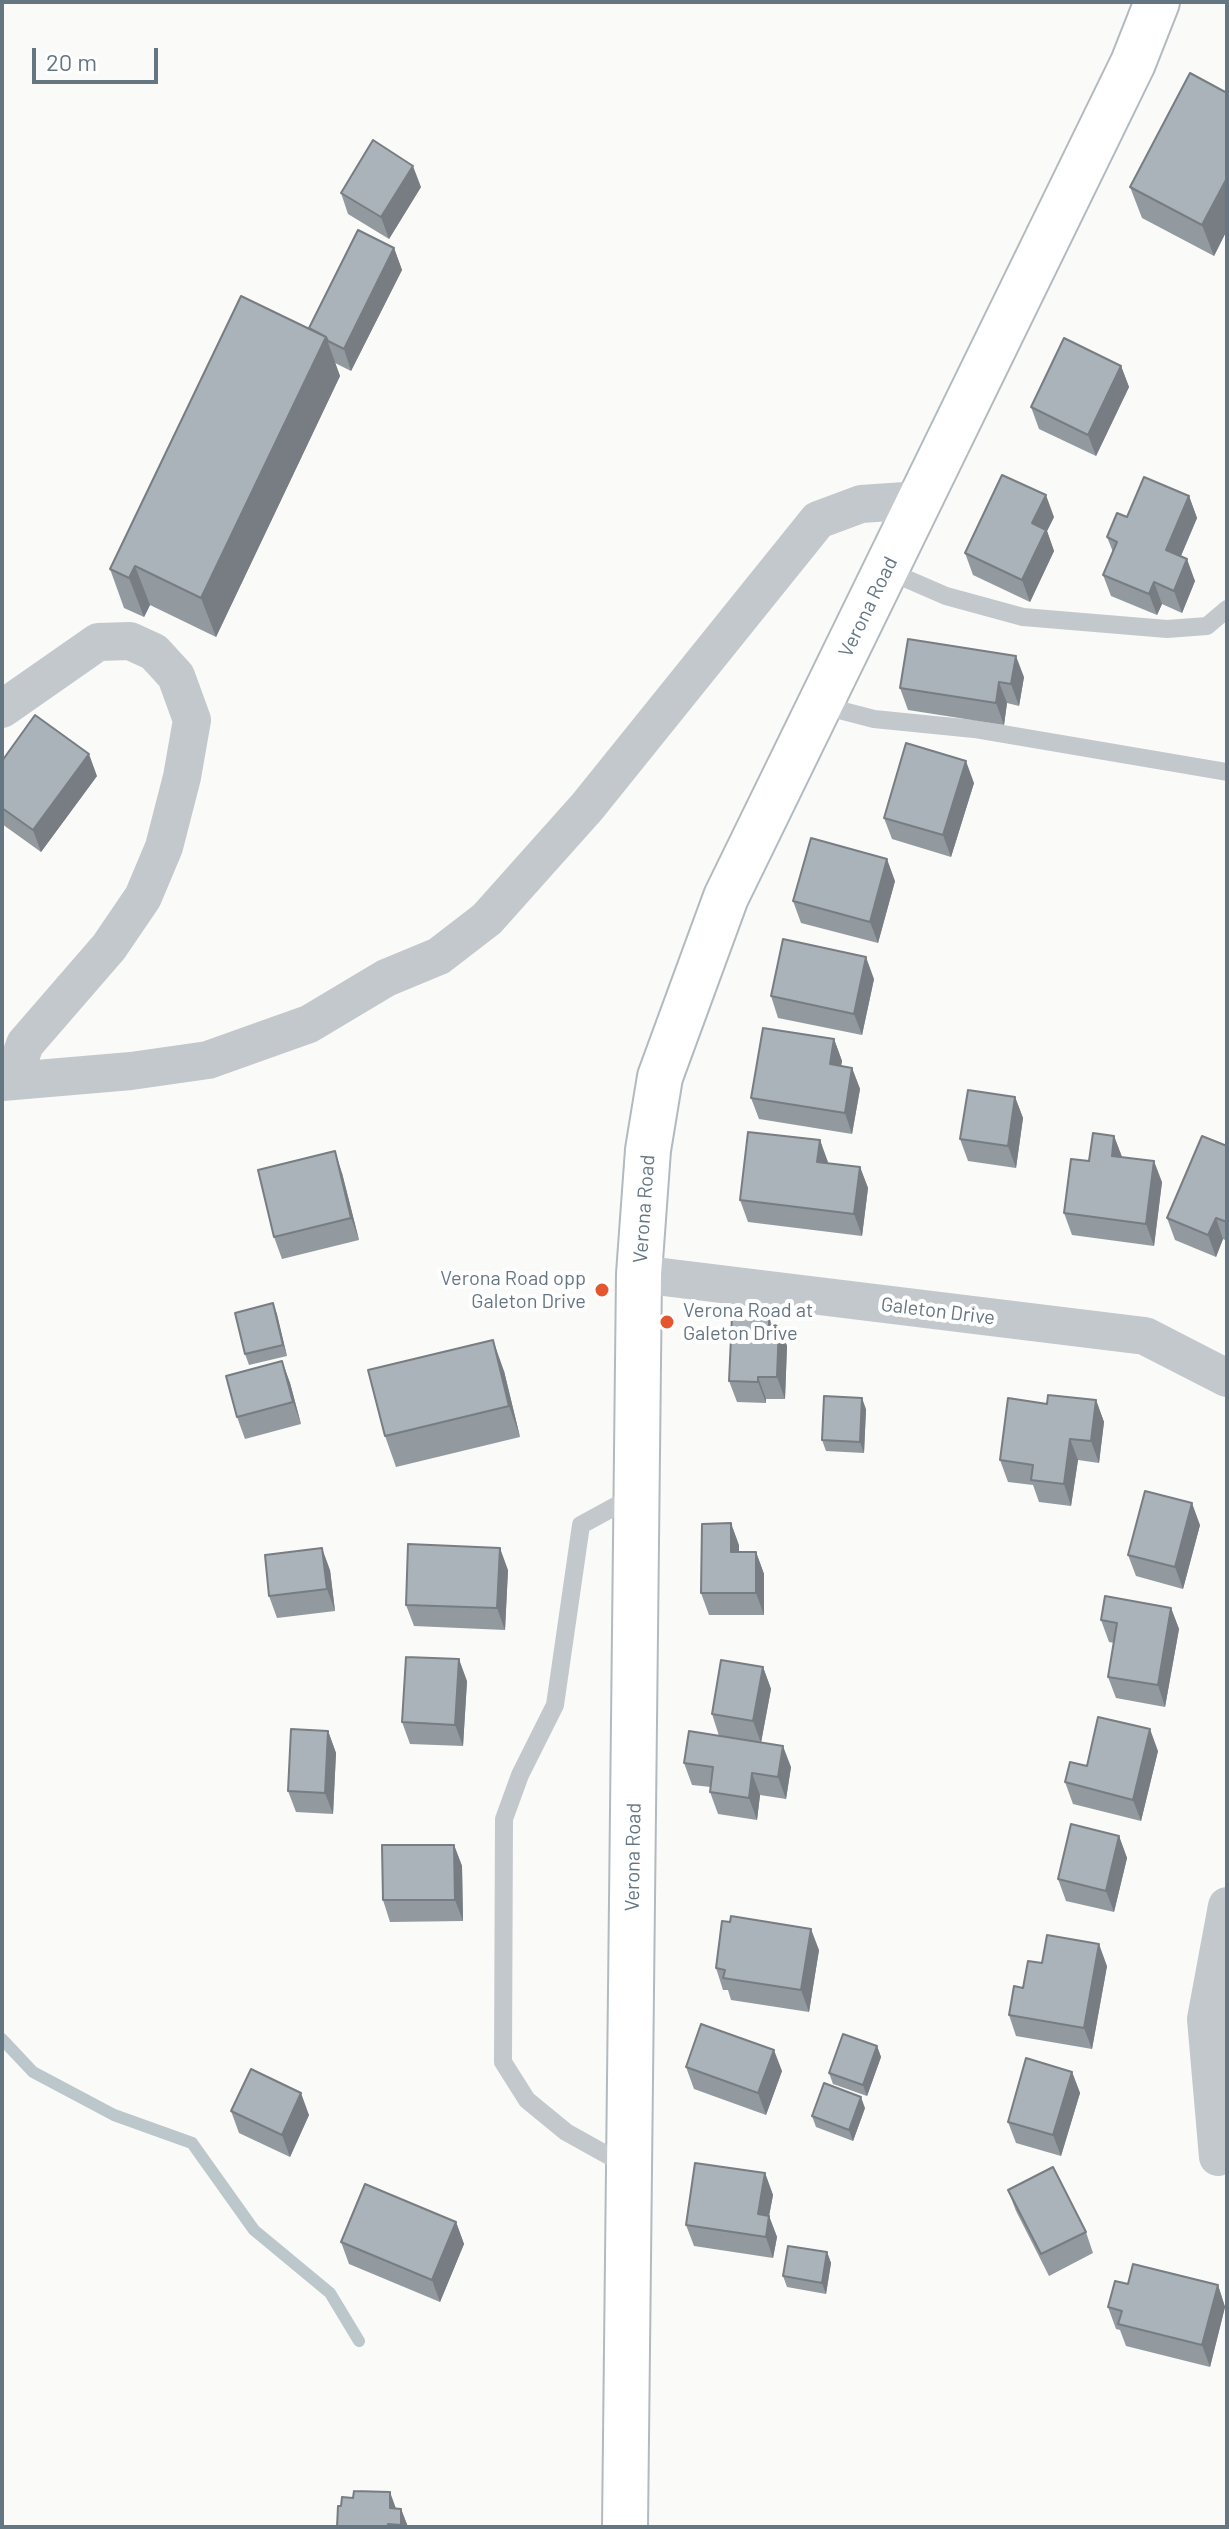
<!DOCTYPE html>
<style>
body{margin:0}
#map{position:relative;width:1229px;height:2529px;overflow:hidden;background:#fafaf8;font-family:Barlow,sans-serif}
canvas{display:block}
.frame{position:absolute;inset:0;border:4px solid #657683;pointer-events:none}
.scale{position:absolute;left:32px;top:48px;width:126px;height:36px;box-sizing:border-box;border:4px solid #657683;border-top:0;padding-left:10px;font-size:24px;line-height:28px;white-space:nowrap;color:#657683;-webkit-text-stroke:6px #fff;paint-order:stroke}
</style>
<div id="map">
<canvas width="1229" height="2529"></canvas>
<div class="frame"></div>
<div class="scale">20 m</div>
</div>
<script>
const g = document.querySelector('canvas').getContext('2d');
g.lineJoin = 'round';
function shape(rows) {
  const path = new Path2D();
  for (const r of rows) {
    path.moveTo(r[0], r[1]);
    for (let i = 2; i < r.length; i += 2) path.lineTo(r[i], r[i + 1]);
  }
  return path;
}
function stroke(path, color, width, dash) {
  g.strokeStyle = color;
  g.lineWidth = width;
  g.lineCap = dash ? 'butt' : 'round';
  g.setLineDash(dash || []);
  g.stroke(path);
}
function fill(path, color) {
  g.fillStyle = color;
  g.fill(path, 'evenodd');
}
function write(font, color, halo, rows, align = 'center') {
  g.font = font + ' Barlow,sans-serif';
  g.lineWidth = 8;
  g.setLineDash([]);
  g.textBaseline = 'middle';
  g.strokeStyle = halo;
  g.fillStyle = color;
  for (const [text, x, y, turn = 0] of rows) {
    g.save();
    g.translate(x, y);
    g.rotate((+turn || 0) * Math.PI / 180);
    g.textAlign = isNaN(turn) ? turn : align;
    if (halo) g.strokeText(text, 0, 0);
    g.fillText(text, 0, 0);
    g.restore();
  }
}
stroke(shape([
 [2,2039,33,2072,114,2115,192,2143,254,2230,330,2293,359,2341]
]), '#bbc7cb', 12);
const secondary = shape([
 [625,2527,639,1274,648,1150,660,1077,726,897,1133,63,1157,2]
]);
stroke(secondary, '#b3babf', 48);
stroke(shape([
 [886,570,946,596,1023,617,1167,629,1207,626,1227,609],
 [820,705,874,719,974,729,1227,772],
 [627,2166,566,2132,527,2100,503,2062,504,1819,520,1775,555,1705,581,1525,636,1495]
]), '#c3c8cc', 18);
stroke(shape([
 [2,709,98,642,130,641,154,652,176,676,192,720,182,777,164,847,143,897,109,947,25,1044,12,1081],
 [2,1082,131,1071,208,1060,309,1024,386,978,439,956,487,919,587,807,818,520,861,504,920,500],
 [639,1274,1145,1336,1227,1378],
 [1218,2157,1206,2019,1227,1906]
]), '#c3c8cc', 38);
stroke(secondary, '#fff', 44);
fill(shape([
 [1227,93,1227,230,1214,256,1142,218,1130,187],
 [421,187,389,239,348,214,341,193],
 [394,248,402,270,351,371,335,363,340,376,216,637,150,605,144,617,124,608,110,569,309,328],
 [1121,366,1129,387,1096,456,1039,429,1031,407],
 [1189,496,1197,518,1181,556,1195,581,1182,613,1162,604,1157,615,1111,596,1103,575,1113,552,1107,537,1127,517],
 [1054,517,1047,531,1054,551,1030,602,973,575,965,553],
 [1024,677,1019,706,1007,703,1004,725,908,710,900,688],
 [2,761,97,776,41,852,2,824],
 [974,783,951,857,892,839,884,818],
 [895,881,878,943,801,923,793,901],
 [874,979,862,1035,778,1018,771,996],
 [834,1039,842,1061,841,1066,852,1068,860,1089,852,1134,759,1119,751,1098],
 [1015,1097,1023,1118,1016,1168,968,1161,960,1139],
 [1114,1136,1122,1157,1162,1182,1154,1246,1072,1235,1064,1213,1089,1161],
 [820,1140,827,1163,860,1167,868,1188,862,1236,748,1222,740,1200],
 [1227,1146,1227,1241,1223,1239,1216,1257,1175,1240,1167,1218],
 [342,1173,359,1240,282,1259,274,1237],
 [273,1303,287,1356,249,1365,245,1354],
 [769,1317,772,1325,779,1325,787,1346,785,1399,766,1399,766,1403,737,1402,729,1381],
 [282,1361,290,1383,301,1424,245,1439,237,1417],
 [504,1371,520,1437,396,1467,385,1436],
 [1096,1400,1104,1422,1099,1463,1078,1460,1071,1506,1039,1502,1033,1485,1008,1482,1000,1460,1047,1404],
 [866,1409,864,1453,826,1451,822,1440],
 [1200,1525,1183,1589,1136,1576,1128,1555],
 [739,1545,739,1552,756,1552,764,1574,764,1615,709,1615,701,1593],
 [330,1570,335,1611,277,1618,269,1596],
 [508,1570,505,1630,414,1626,406,1605],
 [1171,1608,1179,1629,1165,1707,1116,1698,1108,1677,1114,1643,1109,1642,1101,1620],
 [763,1667,771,1689,761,1742,791,1767,786,1799,760,1795,757,1820,718,1814,710,1792,711,1787,692,1785,684,1763,719,1736,712,1714],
 [467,1681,463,1746,410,1744,402,1722],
 [328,1731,336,1753,333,1814,296,1812,288,1791],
 [1158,1751,1141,1821,1073,1804,1065,1782],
 [1119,1836,1127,1858,1114,1912,1066,1901,1058,1879],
 [454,1845,462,1866,463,1921,390,1922,383,1900],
 [819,1950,809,2012,731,2000,728,1990,723,1990,716,1968],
 [1042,1963,1107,1966,1092,2049,1016,2036,1009,2015,1023,1988],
 [877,2046,881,2057,867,2096,833,2084,829,2073],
 [686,2067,782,2071,766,2115,694,2089],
 [1072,2072,1080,2093,1061,2156,1016,2143,1008,2122],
 [865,2108,853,2141,816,2127,812,2116],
 [231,2111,309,2115,290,2157,239,2133],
 [765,2173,773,2195,769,2216,777,2237,773,2258,694,2246,686,2225],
 [1008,2190,1086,2232,1093,2253,1049,2276,1016,2211],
 [456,2222,464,2244,440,2302,349,2264,341,2242],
 [827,2252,831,2263,826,2294,787,2287,783,2276],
 [1128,2284,1218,2285,1225,2307,1210,2367,1126,2346,1120,2330,1116,2329,1108,2307],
 [396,2509,401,2509,408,2527,337,2527]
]), '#929a9f');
fill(shape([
 [413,166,421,187,389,239,381,217],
 [1227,178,1227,230,1214,256,1202,225],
 [394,248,402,270,351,371,344,349],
 [326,337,340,376,216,637,201,598],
 [1121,366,1129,387,1096,456,1088,435],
 [1046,495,1054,517,1047,531,1054,551,1030,602,1022,580,1032,523],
 [1189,496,1197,518,1174,572,1166,550],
 [1187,559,1195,581,1182,613,1174,591],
 [135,566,150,605,144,617,129,578],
 [1154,582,1162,604,1157,615,1149,594],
 [1016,656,1024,677,1019,706,1011,684],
 [999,682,1007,703,1004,725,996,703],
 [89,754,97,776,41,852,33,830],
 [966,761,974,783,951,857,943,835],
 [887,859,895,881,878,943,870,922],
 [866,957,874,979,862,1035,854,1014],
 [834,1039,842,1061,837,1086,830,1064],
 [852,1068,860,1089,852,1134,845,1113],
 [1015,1097,1023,1118,1016,1168,1008,1146],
 [1114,1136,1122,1157,1112,1156],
 [820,1140,828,1162,825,1183,817,1162],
 [335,1151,342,1173,359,1240,351,1218],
 [1154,1161,1162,1182,1154,1246,1146,1224],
 [860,1167,868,1188,862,1236,854,1214],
 [1216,1218,1223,1239,1216,1257,1208,1235],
 [273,1303,277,1314,287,1356,283,1345],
 [779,1325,787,1346,785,1399,777,1377],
 [493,1340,504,1371,520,1437,509,1406],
 [282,1361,290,1383,301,1424,293,1402],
 [758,1377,766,1399,766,1403,758,1382],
 [862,1398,866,1409,864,1453,860,1442],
 [1096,1400,1104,1422,1099,1463,1091,1441],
 [1070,1439,1078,1460,1071,1506,1064,1484],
 [1192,1503,1200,1525,1183,1589,1175,1567],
 [731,1523,739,1545,739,1574,731,1552],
 [322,1548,330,1570,335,1611,327,1589],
 [500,1548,508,1570,505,1630,497,1608],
 [756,1552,764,1574,764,1615,756,1593],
 [1171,1608,1179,1629,1165,1707,1158,1685],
 [459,1659,467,1681,463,1746,455,1725],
 [763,1667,771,1689,761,1743,753,1721],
 [1150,1729,1158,1751,1141,1821,1133,1800],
 [328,1731,336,1753,333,1814,325,1793],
 [783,1746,791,1767,786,1799,778,1777],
 [752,1773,760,1795,757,1820,749,1798],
 [1119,1836,1127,1858,1114,1912,1106,1891],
 [454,1845,462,1866,463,1921,455,1900],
 [811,1929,819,1950,809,2012,801,1990],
 [1099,1944,1107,1966,1092,2049,1084,2028],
 [877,2046,881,2057,867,2096,863,2085],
 [774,2050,782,2071,766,2115,758,2093],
 [1072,2072,1080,2093,1061,2156,1053,2135],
 [301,2093,309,2115,290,2157,282,2135],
 [861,2097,865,2108,853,2141,849,2130],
 [765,2173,773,2195,769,2216,777,2237,773,2258,758,2214],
 [456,2222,464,2244,440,2302,432,2280],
 [827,2252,831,2263,826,2294,822,2283],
 [1218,2285,1225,2307,1210,2367,1202,2345],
 [390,2492,398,2514,390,2508],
 [401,2509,408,2527,402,2527]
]), '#777d82');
const building = shape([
 [1190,73,1227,93,1227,178,1202,225,1130,187,1190,73],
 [373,140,413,166,381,217,341,193,373,140],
 [358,230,394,248,344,349,328,341,326,337,309,328,358,230],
 [241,296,326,337,201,598,135,566,129,578,110,569,241,296],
 [1064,338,1121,366,1088,435,1031,407,1064,338],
 [1002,475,1046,495,1032,523,1046,530,1022,580,965,553,1002,475],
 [1144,477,1189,496,1166,550,1187,559,1174,591,1154,582,1149,594,1103,575,1117,542,1107,537,1117,513,1127,517,1144,477],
 [908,639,1016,656,1011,684,999,682,996,703,900,688,908,639],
 [35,715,89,754,33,830,2,808,2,761,35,715],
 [906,743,966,761,943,835,884,818,906,743],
 [811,838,887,859,870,922,793,901,811,838],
 [783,939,866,957,854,1014,771,996,783,939],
 [763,1028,834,1039,830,1064,852,1068,845,1113,751,1098,763,1028],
 [968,1090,1015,1097,1008,1146,960,1139,968,1090],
 [748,1132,820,1140,817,1162,860,1167,854,1214,740,1200,748,1132],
 [1093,1133,1114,1136,1112,1156,1154,1161,1146,1224,1064,1213,1071,1159,1089,1161,1093,1133],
 [1202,1136,1227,1146,1227,1222,1216,1218,1208,1235,1167,1218,1202,1136],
 [335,1151,351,1218,274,1237,258,1170,335,1151],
 [273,1303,283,1345,245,1354,235,1313,273,1303],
 [732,1316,769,1317,769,1325,779,1325,777,1377,758,1377,758,1382,729,1381,732,1316],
 [493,1340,509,1406,385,1436,368,1370,493,1340],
 [282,1361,293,1402,237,1417,226,1376,282,1361],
 [1048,1395,1096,1400,1091,1441,1070,1439,1064,1484,1031,1480,1033,1465,1000,1460,1008,1398,1047,1404,1048,1395],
 [824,1396,862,1398,860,1442,822,1440,824,1396],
 [1145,1491,1192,1503,1175,1567,1128,1555,1145,1491],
 [731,1523,731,1552,756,1552,756,1593,701,1593,702,1524,731,1523],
 [408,1544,500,1548,497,1608,406,1605,408,1544],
 [322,1548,327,1589,269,1596,265,1555,322,1548],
 [1105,1596,1171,1608,1158,1685,1108,1677,1117,1623,1101,1620,1105,1596],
 [406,1657,459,1659,455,1725,402,1722,406,1657],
 [721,1660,763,1667,753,1721,712,1714,721,1660],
 [1098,1717,1150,1729,1133,1800,1065,1782,1070,1762,1087,1766,1098,1717],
 [291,1729,328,1731,325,1793,288,1791,291,1729],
 [689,1731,783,1746,778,1777,752,1773,749,1798,710,1792,713,1767,684,1763,689,1731],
 [1071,1824,1119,1836,1106,1891,1058,1879,1071,1824],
 [382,1845,454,1845,455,1900,383,1900,382,1845],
 [731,1916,811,1929,801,1990,723,1978,725,1970,716,1968,722,1921,730,1922,731,1916],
 [1047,1935,1099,1944,1084,2028,1009,2015,1014,1986,1023,1988,1028,1961,1042,1963,1047,1935],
 [701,2024,774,2050,758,2093,686,2067,701,2024],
 [843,2034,877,2046,863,2085,829,2073,843,2034],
 [1026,2058,1072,2072,1053,2135,1008,2122,1026,2058],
 [251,2069,301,2093,282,2135,231,2111,251,2069],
 [824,2083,861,2097,849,2130,812,2116,824,2083],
 [695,2163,765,2173,758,2214,769,2216,766,2237,686,2225,695,2163],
 [1053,2167,1086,2232,1041,2254,1008,2190,1053,2167],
 [365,2184,456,2222,432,2280,341,2242,365,2184],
 [788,2246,827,2252,822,2283,783,2276,788,2246],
 [1133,2264,1218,2285,1202,2345,1118,2324,1122,2311,1108,2307,1115,2281,1128,2284,1133,2264],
 [354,2491,390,2492,390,2508,401,2509,401,2525,388,2524,388,2527,337,2527,338,2506,341,2506,342,2497,353,2498,354,2491]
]);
fill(building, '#aab3b9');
stroke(building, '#777d82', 2);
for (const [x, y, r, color] of [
 [602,1290,8,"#e4572e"],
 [667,1322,8,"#e4572e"]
]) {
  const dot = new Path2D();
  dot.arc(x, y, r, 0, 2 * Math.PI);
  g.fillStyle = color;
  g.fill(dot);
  stroke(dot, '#fff', 3);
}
write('20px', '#657683', '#fff', [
 ["Verona Road",868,607,-64],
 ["Verona Road",644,1209,-86],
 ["Galeton Drive",938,1311,7],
 ["Verona Road",633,1857,-89]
]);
write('20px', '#657683', '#fff', [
 ["Verona Road opp",586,1278],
 ["Galeton Drive",586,1301],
 ["Verona Road at",683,1310,"left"],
 ["Galeton Drive",683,1333,"left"]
], 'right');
</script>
